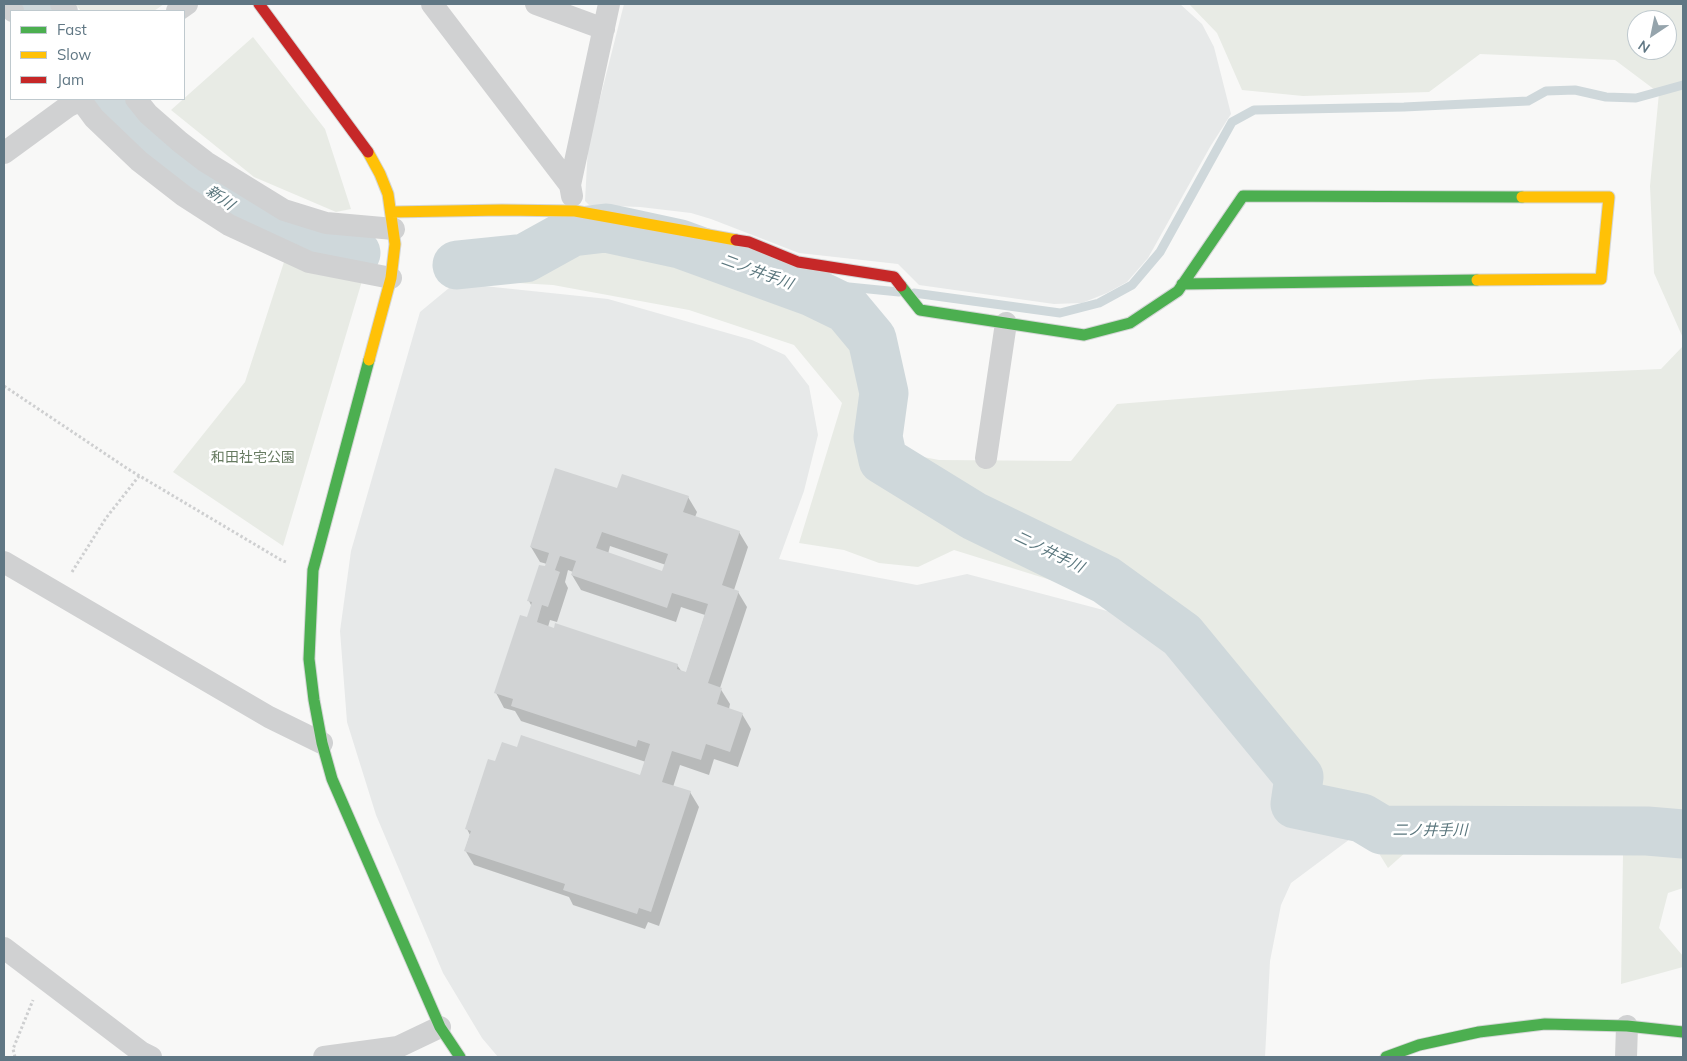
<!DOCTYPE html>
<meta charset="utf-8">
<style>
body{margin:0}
#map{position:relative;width:1687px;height:1061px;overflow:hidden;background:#f8f8f7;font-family:Mulish,sans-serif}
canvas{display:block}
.frame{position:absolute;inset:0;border:5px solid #607784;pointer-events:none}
.legend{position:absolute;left:10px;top:10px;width:175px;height:90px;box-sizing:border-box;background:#fff;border:1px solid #bfc9ce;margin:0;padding:6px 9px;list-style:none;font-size:15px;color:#607784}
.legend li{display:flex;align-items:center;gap:10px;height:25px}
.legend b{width:25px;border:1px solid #bfc9ce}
.north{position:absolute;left:1627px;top:10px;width:50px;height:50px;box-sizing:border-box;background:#fff;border:1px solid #bfc9ce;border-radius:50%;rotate:214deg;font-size:14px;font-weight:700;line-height:20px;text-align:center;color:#607784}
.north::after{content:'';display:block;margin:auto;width:18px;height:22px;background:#95a4ac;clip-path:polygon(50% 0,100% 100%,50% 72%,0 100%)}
</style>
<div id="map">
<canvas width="1687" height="1061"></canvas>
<div class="frame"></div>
<ul class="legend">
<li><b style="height:6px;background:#4caf50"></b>Fast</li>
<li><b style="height:6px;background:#ffc107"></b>Slow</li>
<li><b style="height:6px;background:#c62828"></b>Jam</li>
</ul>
<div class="north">N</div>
</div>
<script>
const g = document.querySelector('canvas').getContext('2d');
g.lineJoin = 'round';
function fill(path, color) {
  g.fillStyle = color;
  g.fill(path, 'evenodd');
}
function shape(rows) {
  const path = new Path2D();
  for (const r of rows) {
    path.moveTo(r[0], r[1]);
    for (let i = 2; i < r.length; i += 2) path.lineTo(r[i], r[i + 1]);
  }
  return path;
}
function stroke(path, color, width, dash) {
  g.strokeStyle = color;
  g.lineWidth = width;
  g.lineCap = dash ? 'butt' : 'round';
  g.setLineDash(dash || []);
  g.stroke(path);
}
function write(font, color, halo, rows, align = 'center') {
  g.font = font + ' Mulish,"Noto Sans JP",sans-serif';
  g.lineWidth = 5;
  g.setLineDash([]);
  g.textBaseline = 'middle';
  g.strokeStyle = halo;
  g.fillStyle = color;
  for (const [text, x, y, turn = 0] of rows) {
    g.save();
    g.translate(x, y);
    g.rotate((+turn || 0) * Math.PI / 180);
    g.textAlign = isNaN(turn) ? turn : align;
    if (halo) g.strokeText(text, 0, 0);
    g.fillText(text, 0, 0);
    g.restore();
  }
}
fill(shape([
 [624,4,1180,4,1202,24,1214,47,1231,114,1210,147,1148,258,1127,282,1107,293,1082,303,1054,304,919,285,898,264,799,253,711,219,691,213,640,207,589,205,585,201,588,146],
 [455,283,608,299,752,340,785,355,809,386,818,435,804,491,779,559,917,585,967,574,1145,621,1286,794,1278,806,1288,811,1354,826,1350,839,1291,883,1281,905,1270,961,1265,1057,498,1057,482,1038,443,973,376,815,347,722,340,631,351,551,420,312]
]), '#e7e9e9');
fill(shape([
 [75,4,164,4,154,11,81,11],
 [1189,4,1683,4,1683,338,1654,273,1650,186,1659,93,1615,60,1480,54,1429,92,1303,96,1242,90,1217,33],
 [1637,20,1667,20,1667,50,1637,50],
 [253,37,325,129,351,209,336,212,254,177,171,110],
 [507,238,610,239,809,301,858,338,870,389,866,446,939,460,1071,461,1117,404,1430,379,1661,369,1683,346,1683,888,1668,893,1659,928,1683,956,1683,967,1621,984,1623,855,1406,852,1388,868,1365,831,1318,790,1192,624,954,550,918,567,879,563,844,550,799,543,842,403,794,345,689,310,553,285,447,279,459,258,499,252],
 [285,259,362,281,283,546,173,472,245,382]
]), '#e8ebe5');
fill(shape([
 [618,490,688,497,697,512,695,517,739,532,748,547,734,590,738,592,747,607,720,688,730,704,729,709,742,714,751,729,738,767,714,759,709,775,680,765,673,787,690,792,699,807,659,926,648,922,645,929,573,905,569,897,474,865,465,850,470,835,467,829,641,777,646,762,521,721,515,711,504,708,496,693,532,607,529,601,547,564,540,562,531,547],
 [610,546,666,565,663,572,608,554],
 [568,570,573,572,572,575,581,590,676,622,681,607,705,615,686,674,682,672,677,665,548,627,550,620,557,622,568,588,565,582]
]), '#0003');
stroke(shape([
 [812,292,849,287,899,292],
 [914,293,1060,313,1099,303,1132,285,1160,252,1232,122,1254,110,1404,107,1528,101,1546,91,1575,90,1606,97,1636,98,1683,85]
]), '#cfd8db', 9);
stroke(shape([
 [34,4,40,11],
 [109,99,154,146,185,173,239,211,287,235,356,253],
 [457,265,525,258,572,232,606,228,680,244,812,292,847,309,872,339,884,393,878,437,883,460,974,516,1106,580,1182,635,1299,777,1295,804,1362,818,1382,830,1647,831,1683,834]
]), '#cfd8db', 49);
fill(shape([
 [555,468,617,488,622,474,689,496,683,512,740,531,722,585,739,591,708,683,722,688,717,704,743,713,730,752,706,744,701,760,672,751,662,782,691,791,651,912,639,908,637,914,563,890,565,884,464,851,471,831,465,829,488,759,495,761,502,742,517,747,521,735,640,775,650,744,638,740,636,747,511,706,513,699,494,693,520,615,527,617,532,602,527,601,539,565,545,566,549,553,530,547],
 [602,532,668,554,662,571,596,548],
 [560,556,576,561,571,575,667,608,672,593,708,604,686,672,677,669,678,664,555,623,554,628,537,622,542,605,548,607,560,572,555,570]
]), '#d1d3d4');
const fast = shape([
 [1182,284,1477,280],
 [901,286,920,310,1084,335,1130,323,1178,291,1243,196,1522,197],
 [369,360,313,570,309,659,314,700,322,743,332,779,440,1027,460,1057],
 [1386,1057,1419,1045,1479,1032,1545,1024,1627,1026,1683,1032]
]);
const slow = shape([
 [368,152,380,174,388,194,395,244,391,278,369,360],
 [391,212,502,210,575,211,736,240],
 [1477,280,1601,279,1609,197,1522,197]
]);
const jam = shape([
 [259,4,368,152],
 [736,240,749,242,798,262,894,277,901,286]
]);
stroke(fast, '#d4d6d6', 13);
stroke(slow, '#d4d6d6', 13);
stroke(jam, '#d4d6d6', 13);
stroke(shape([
 [4,386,128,469,281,560,286,562],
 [72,572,106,518,139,476],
 [15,1057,13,1049,33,1000]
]), '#cecfd0', 3, [2.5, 2.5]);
stroke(shape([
 [8,4,13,11],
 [61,4,67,11],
 [432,4,570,185],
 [536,4,604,29],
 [177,11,187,4],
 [80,99,94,118,139,161,184,196,229,225,309,262,391,278],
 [136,99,148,114,180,142,206,162,284,210,326,223,394,229],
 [4,153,67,107,81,100],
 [572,196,570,185,609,4],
 [986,458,1006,323],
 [4,562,269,717,322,743],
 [4,948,141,1052,151,1057],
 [324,1057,398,1047,440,1027],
 [1626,1057,1627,1026]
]), '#d0d1d2', 22);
stroke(fast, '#4caf50', 11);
stroke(slow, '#ffc107', 11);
stroke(jam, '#c62828', 11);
write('14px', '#667a60', '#fff', [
 ["和田社宅公園",253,458]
]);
write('italic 15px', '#5b777e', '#fff', [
 ["新川",220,198,35],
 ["二ノ井手川",757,272,20],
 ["二ノ井手川",1049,552,26],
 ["二ノ井手川",1430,830]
]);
</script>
